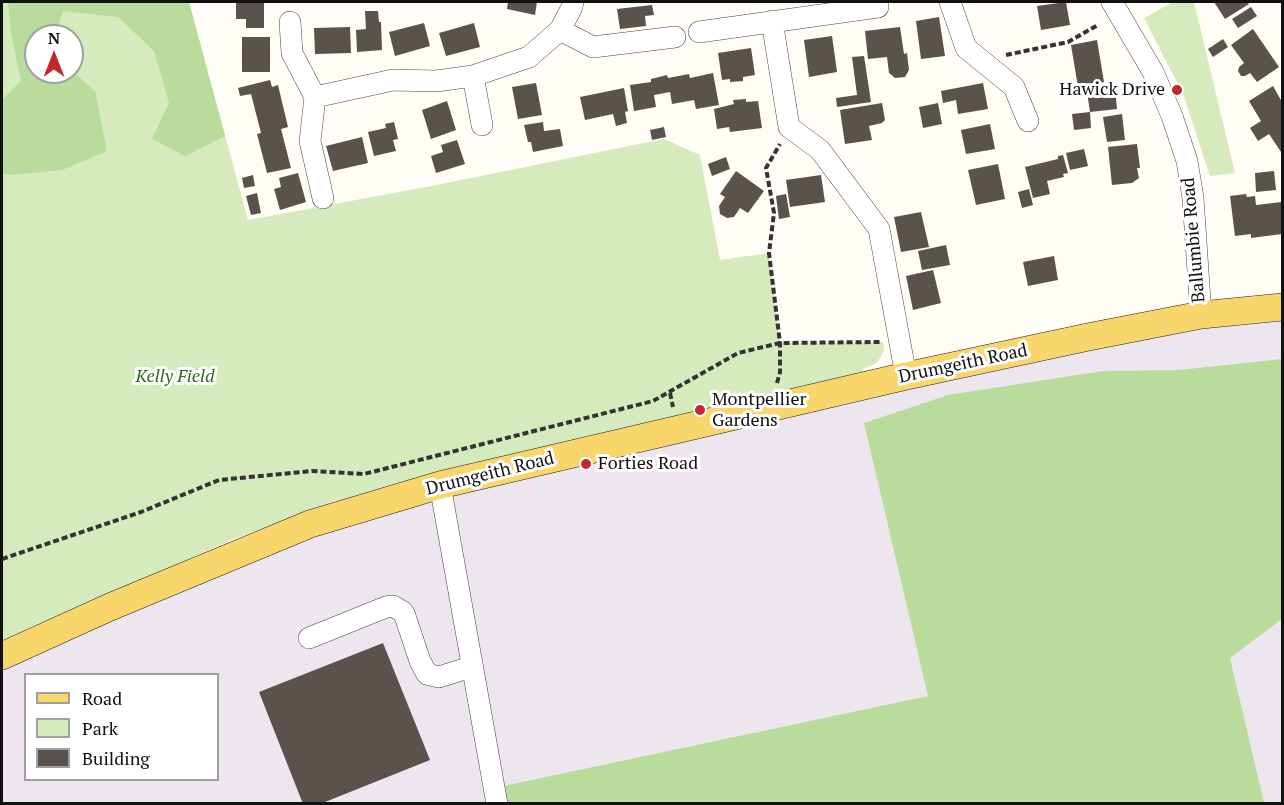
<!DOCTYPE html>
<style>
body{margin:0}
#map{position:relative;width:1284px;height:805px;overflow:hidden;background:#fffdf5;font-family:"PT Serif",serif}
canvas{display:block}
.frame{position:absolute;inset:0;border:3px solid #111;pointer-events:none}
.legend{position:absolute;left:24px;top:673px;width:195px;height:108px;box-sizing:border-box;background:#fff;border:2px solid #a0a0a0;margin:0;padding:8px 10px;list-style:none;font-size:18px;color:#111}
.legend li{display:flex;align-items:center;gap:12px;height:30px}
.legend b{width:30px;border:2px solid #a0a0a0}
.north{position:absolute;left:24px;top:24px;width:60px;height:60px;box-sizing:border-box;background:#fff;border:2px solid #a0a0a0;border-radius:50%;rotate:0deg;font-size:16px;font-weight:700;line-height:24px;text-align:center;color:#111}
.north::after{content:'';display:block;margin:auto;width:21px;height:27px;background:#c4262e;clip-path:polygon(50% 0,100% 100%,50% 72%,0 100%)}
</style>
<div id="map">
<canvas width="1284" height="805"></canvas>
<div class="frame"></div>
<ul class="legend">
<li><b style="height:8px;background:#f9d66b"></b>Road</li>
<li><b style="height:16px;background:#d5ebbd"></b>Park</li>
<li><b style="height:16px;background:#5a524d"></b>Building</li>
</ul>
<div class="north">N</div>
</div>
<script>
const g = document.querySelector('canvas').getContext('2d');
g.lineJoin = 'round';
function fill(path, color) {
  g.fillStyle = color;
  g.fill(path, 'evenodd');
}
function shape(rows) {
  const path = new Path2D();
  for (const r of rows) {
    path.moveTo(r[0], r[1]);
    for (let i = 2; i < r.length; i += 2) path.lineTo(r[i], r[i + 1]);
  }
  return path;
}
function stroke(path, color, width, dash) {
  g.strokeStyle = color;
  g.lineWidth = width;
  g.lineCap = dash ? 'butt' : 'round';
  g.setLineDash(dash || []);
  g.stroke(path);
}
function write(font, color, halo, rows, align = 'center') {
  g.font = font + ' "PT Serif",serif';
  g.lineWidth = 6;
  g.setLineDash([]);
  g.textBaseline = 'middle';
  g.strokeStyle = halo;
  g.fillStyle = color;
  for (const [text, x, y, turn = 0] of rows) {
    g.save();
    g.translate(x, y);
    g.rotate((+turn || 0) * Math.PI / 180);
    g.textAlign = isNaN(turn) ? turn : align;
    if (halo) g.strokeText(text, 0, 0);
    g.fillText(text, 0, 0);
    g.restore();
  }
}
fill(shape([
 [1282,307,1282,803,2,803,2,656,440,485],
 [26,674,218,674,218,780,26,780]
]), '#eee6ef');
fill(shape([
 [2,2,189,2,248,220,426,187,664,139,700,155,720,260,769,253,780,343,883,342,884,351,877,363,863,369,863,373,331,503,231,540,2,643],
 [36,36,72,36,72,72,36,72],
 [1173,2,1194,2,1235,173,1210,176,1183,94,1144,18]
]), '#d5ebbd');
fill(shape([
 [8,2,189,2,225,136,185,156,152,139,169,103,154,51,118,17,63,11,55,36,36,36,36,72,72,71,95,91,107,151,62,170,11,175,2,174,2,100,21,81,11,33],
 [1282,359,1282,619,1230,658,1264,803,497,804,494,788,928,696,864,423,948,395,1103,371,1179,370]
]), '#b9dc9c');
fill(shape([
 [236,2,264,2,264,28,246,28,246,19,236,19],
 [508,2,537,2,535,15,507,9],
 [1066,2,1070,25,1041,30,1037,6],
 [1214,2,1247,2,1249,4,1225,19],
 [652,5,654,15,645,16,646,26,620,29,617,9],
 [1251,7,1257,16,1238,28,1232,19],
 [365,11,378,11,379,22,381,22,382,50,357,52,356,30,366,29],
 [939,17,945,56,921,59,916,21],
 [424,23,430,46,395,56,389,32],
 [474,23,480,47,446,56,439,33],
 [350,27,351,53,315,54,314,28],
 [900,27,904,54,907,53,909,70,905,77,895,78,889,73,887,57,868,59,865,31],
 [1253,29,1279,67,1257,82,1250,73,1245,76,1241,76,1238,71,1239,67,1244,63,1231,45],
 [832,36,837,72,809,77,804,40],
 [242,37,270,37,270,72,242,72],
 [1223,39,1228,47,1213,57,1208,49],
 [1097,40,1104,82,1078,87,1071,45],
 [751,48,755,75,743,77,743,81,730,82,730,79,722,80,718,53],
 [864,56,871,102,837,107,836,98,857,95,852,57],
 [713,73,719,105,696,109,694,100,672,104,670,92,654,95,656,107,634,111,630,85,651,82,651,79,667,75,668,78,689,74,690,78],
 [270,80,272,87,278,85,288,127,281,129,291,168,267,173,257,134,261,133,251,94,240,96,238,88],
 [536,83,542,115,518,119,512,87],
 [983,83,988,109,958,114,956,100,943,103,941,91],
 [1273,86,1282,102,1282,151,1281,152,1269,134,1258,141,1250,128,1261,121,1249,101],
 [624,88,628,111,625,112,627,123,616,126,613,114,585,120,580,97],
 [1115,88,1117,109,1090,112,1087,92],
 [746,99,746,102,758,101,762,128,730,132,729,127,717,129,714,109,734,104,733,100],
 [447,101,456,130,431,139,422,110],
 [882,103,885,120,882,123,869,126,872,140,845,144,840,110],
 [938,103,942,124,923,128,919,107],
 [1090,112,1091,128,1074,130,1072,114],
 [1122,114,1125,140,1107,142,1103,117],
 [394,122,398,139,393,140,396,151,374,156,368,132,386,128,385,124],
 [543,122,544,131,560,129,563,146,533,152,531,142,528,142,524,125],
 [990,124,995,149,966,154,961,130],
 [664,127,666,137,652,140,650,130],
 [362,137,368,163,333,171,326,146],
 [457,140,465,164,436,173,431,156,443,152,441,145],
 [1137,144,1140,168,1137,168,1139,178,1132,183,1112,185,1108,147],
 [1084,149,1088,166,1070,170,1066,153],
 [1063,155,1068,173,1063,174,1064,177,1047,181,1050,194,1033,198,1025,167,1058,159,1058,156],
 [726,157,730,169,712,176,708,164],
 [998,164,1005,199,976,205,968,170],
 [736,171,764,191,748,213,740,208,734,217,727,218,720,214,719,206,725,197,720,194],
 [1274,171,1276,190,1256,192,1255,173],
 [298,173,306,202,280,210,274,189,281,187,279,178],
 [253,175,255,186,244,188,242,178],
 [821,175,825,202,790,207,786,180],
 [1029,189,1033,205,1022,208,1018,192],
 [257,193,261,213,251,215,246,196],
 [786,194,790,217,779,219,776,196],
 [1246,194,1247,197,1255,196,1256,205,1282,202,1282,234,1251,238,1251,234,1235,236,1230,196],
 [921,212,929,247,901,252,894,217],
 [946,245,950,265,922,270,918,251],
 [1054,256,1058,280,1028,286,1023,262],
 [933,270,941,303,913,310,906,276],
 [383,643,430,760,320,804,303,804,259,692]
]), '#5a524d');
const minor = shape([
 [950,2,966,48,1014,87,1028,121],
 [1112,2,1153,72,1172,116,1187,161,1193,198,1201,315],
 [772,21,789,127,820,150,879,229,906,376],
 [290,22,292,53,315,97,310,141,323,198],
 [560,30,593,47,675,37],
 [699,32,878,7],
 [473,76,482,125],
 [315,97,393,80,436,81,473,76,529,57,560,30,571,9,573,2],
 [440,485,497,804],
 [309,638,386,607,393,606,403,612,405,616,420,661,427,674,439,677,471,667]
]);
const major = shape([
 [2,656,110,607,310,524,440,485,906,376,1088,337,1201,315,1282,307]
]);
stroke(minor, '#444', 22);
stroke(major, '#222', 28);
stroke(shape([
 [1006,55,1068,42,1098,25],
 [777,383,780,372,780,343,769,253,774,213,766,168,780,144],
 [670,393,673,407],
 [2,559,141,512,219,480,312,471,364,474,653,401,738,353,780,343,881,342]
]), '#333', 4, [6, 3]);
stroke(minor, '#fff', 21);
stroke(major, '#f9d66b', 27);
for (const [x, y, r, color] of [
 [1177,90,6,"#c4262e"],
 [700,410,6,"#c4262e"],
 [586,464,6,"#c4262e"]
]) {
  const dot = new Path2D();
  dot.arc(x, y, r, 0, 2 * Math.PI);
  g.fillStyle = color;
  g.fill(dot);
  stroke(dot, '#fff', 2);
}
write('18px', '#111', '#fff', [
 ["Hawick Drive",1165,90,"right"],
 ["Montpellier",712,400],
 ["Gardens",712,421],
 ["Forties Road",598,464]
], 'left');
write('18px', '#111', '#fff', [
 ["Ballumbie Road",1194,240,-95],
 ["Drumgeith Road",963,364,-12],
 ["Drumgeith Road",490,474,-14]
]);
write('italic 18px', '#2f6b1f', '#fff', [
 ["Kelly Field",175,377]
]);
</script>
